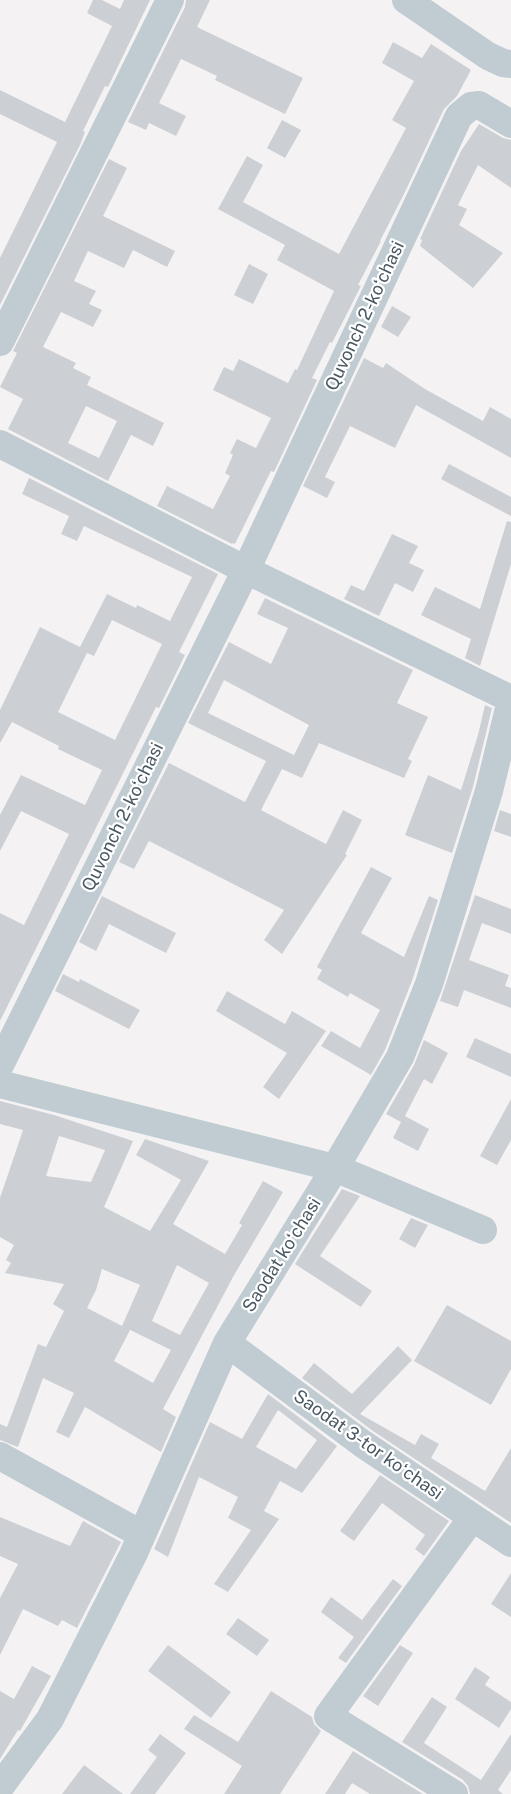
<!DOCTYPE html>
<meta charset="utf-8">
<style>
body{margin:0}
canvas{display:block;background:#f5f2f3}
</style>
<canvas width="511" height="1794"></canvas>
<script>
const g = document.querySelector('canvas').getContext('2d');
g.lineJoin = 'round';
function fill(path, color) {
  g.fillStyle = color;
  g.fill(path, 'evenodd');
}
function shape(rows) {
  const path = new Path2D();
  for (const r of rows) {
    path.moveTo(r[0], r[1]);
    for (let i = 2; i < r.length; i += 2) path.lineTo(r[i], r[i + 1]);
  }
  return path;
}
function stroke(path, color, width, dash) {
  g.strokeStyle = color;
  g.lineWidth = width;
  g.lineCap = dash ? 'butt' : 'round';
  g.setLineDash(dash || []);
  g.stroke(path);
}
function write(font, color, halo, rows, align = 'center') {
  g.font = font + ' "Public Sans",sans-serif';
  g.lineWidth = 4.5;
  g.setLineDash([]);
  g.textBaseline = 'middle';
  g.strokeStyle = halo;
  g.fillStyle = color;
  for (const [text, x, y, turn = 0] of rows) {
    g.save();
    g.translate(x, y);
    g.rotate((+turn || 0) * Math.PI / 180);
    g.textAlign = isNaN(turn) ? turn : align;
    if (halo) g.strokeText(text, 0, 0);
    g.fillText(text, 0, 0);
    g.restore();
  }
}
fill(shape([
 [93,0,102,0,120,9,124,0,150,0,108,87,105,86,83,131,85,132,80,145,0,305,0,258,57,142,0,114,0,90,65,122,112,26,87,13],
 [186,0,210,0,197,27,303,78,285,114,215,80,217,76,181,59,159,103,186,116,176,136,149,123,146,130,128,122,185,7],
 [393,42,422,58,431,44,471,70,457,96,444,109,404,194,380,241,381,241,358,285,361,286,332,343,330,342,312,378,317,380,274,472,271,471,235,544,233,543,232,544,157,506,167,486,213,509,230,476,225,473,233,455,230,453,237,439,256,448,271,418,213,390,224,367,233,371,239,359,288,383,295,369,297,370,334,291,277,260,285,245,218,209,247,156,263,165,243,202,339,254,406,128,392,120,414,81,382,63],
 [282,120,301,130,285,158,267,148],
 [479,124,503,138,511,140,511,188,478,165,458,205,467,209,459,225,503,253,473,288,420,246,422,240,420,239,461,151],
 [109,159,127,168,103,216,175,251,167,267,133,250,124,268,88,251,74,281,96,291,89,304,102,310,93,327,61,312,43,347,76,363,73,368,91,377,87,385,164,423,153,446,131,435,108,481,8,429,23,399,0,387,17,353,13,351],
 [86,406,117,421,99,458,68,443],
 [249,264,268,274,253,304,234,295],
 [392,306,411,317,398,337,381,327],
 [364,358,383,368,386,363,425,389,483,421,490,407,511,419,511,458,416,405,395,448,350,426,325,477,335,482,327,498,303,486],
 [449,464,511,497,511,516,441,479],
 [29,478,218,574,179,652,185,655,159,708,156,707,0,1021,0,913,24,925,69,834,21,811,0,851,0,815,21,775,85,805,102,770,58,749,59,746,12,722,0,743,0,710,40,627,80,647,107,594,136,608,137,605,170,621,192,577,84,526,77,541,61,534,69,516,22,494],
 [112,620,162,644,115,740,58,712,87,653,94,656],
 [507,521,511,522,511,564,480,666,465,658,471,639,421,615,435,587,480,609],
 [392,534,418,546,409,563,424,570,413,592,395,583,379,616,344,599,351,585,364,591],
 [265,598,413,670,397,703,428,717,408,759,412,761,404,778,319,743,302,778,282,769,261,810,326,844,343,810,362,820,345,854,347,855,282,954,264,940,284,910,149,841,134,869,119,862,169,763,245,802,266,761,188,723,229,642,271,664,288,628,257,614],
 [224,680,309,725,294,755,208,713],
 [485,705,492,708,473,787,452,853,405,835,428,775,461,790,478,735],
 [500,810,511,814,511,837,494,831],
 [371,867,392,878,361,933,404,957,429,896,438,900,413,978,385,1050,371,1075,321,1046,331,1031,360,1048,380,1010,350,993,348,997,317,979,322,970,317,967],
 [475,895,511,909,511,934,482,923,469,960,509,975,505,986,511,988,511,1008,464,990,458,1007,440,1001],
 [102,896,176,933,166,953,109,924,96,951,79,942],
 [63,974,79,982,80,979,140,1010,129,1029,55,991],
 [227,991,285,1024,292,1011,326,1031,279,1099,263,1087,287,1053,216,1011],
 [475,1038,511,1054,511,1077,466,1057],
 [424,1040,448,1053,432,1084,424,1079,405,1116,429,1129,418,1151,393,1138,401,1122,386,1114,414,1065],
 [511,1099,511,1140,497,1165,480,1156],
 [0,1101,54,1115,133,1141,104,1207,150,1231,181,1180,136,1155,145,1139,209,1161,173,1224,225,1254,242,1225,239,1223,263,1181,283,1192,233,1277,163,1409,176,1417,161,1452,85,1407,69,1438,56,1432,74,1393,43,1378,18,1447,0,1440,0,1424,7,1427,38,1344,46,1347,64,1311,53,1304,64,1284,5,1273,11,1263,6,1260,14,1245,0,1237,0,1198,23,1130,0,1124],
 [59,1136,105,1150,91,1182,46,1176],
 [177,1265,209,1283,180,1335,152,1321],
 [102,1269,140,1285,122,1326,171,1350,153,1383,114,1361,130,1330,87,1308,96,1290],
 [342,1189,360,1196,320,1256,372,1291,361,1307,295,1264],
 [411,1218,428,1225,415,1248,399,1239],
 [447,1305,511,1341,511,1369,491,1405,414,1361],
 [398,1346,412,1360,360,1414,415,1445,421,1434,439,1444,431,1458,485,1491,511,1448,511,1523,373,1431,302,1378,314,1363,352,1394],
 [268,1394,337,1446,302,1493,280,1481,264,1511,279,1519,228,1592,214,1584,251,1530,228,1518,238,1497,199,1477,168,1557,154,1549,210,1422,242,1439],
 [278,1410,317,1440,296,1469,256,1447],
 [380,1475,449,1521,424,1556,415,1549,425,1535,382,1503,354,1541,340,1531],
 [0,1517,70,1546,83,1521,121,1542,77,1628,62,1620,58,1626,23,1609,0,1655,0,1598,18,1564,0,1556],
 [511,1573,511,1617,491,1604],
 [393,1579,402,1586,346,1663,338,1658,354,1637,321,1612,331,1597,362,1620],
 [238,1618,269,1640,257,1656,226,1634],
 [168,1645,231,1692,211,1718,148,1671],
 [400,1645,413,1653,378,1706,363,1696],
 [32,1666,51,1676,20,1731,18,1730,0,1759,0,1691,14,1699],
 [475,1667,490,1677,485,1685,511,1702,511,1709,499,1728,455,1699],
 [271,1691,312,1717,314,1724,321,1731,280,1794,224,1794,242,1766,184,1729,194,1715,238,1742],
 [432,1697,447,1707,424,1743,481,1780,511,1734,511,1770,498,1790,503,1794,470,1794,468,1786,463,1780,402,1742],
 [160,1734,186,1753,155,1794,130,1794,157,1757,148,1750],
 [353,1751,423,1794,370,1794,352,1783,345,1794,325,1794],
 [84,1765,123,1794,62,1794]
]), '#ccd0d5');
stroke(shape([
 [406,0,488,56,503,63,511,64],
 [0,342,170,0],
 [0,444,246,570,511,699],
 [0,1065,246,570,459,116,471,106,479,105,511,124],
 [0,1084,335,1168,483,1230],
 [227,1343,363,1444,511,1543],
 [0,1456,141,1534],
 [0,1787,50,1719,133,1555,227,1343,335,1168,400,1057,429,984,489,791,511,700],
 [454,1794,328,1716,472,1518]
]), '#c0cbd2', 28);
write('18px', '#495862', '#fff', [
 ["Quvonch 2-koʻchasi",365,316,-65],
 ["Quvonch 2-koʻchasi",123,817,-64],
 ["Saodat koʻchasi",282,1255,-58],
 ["Saodat 3-tor koʻchasi",368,1445,35]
]);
</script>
